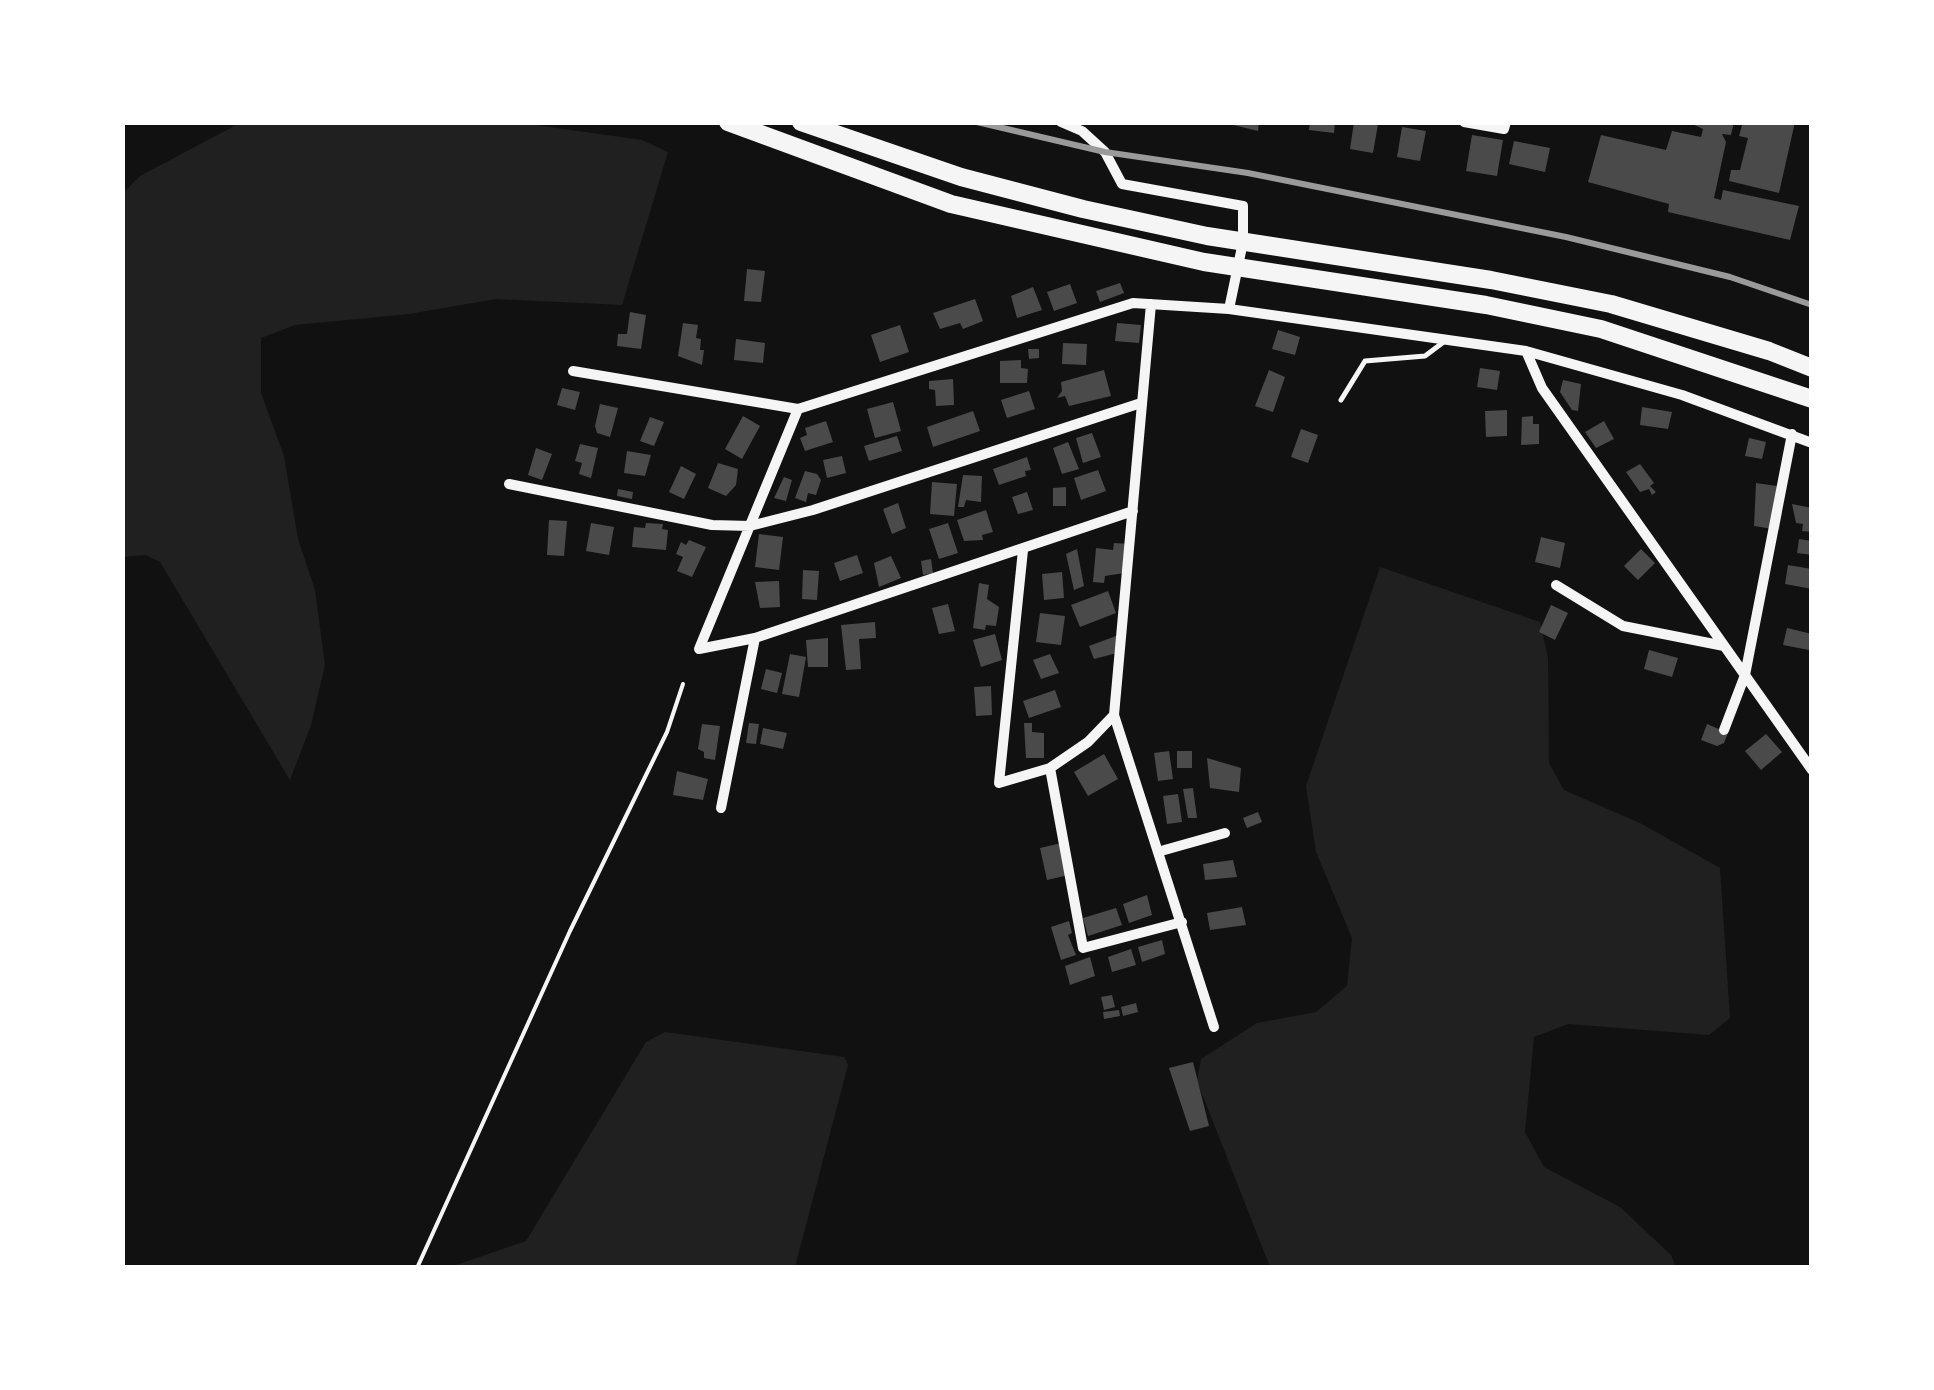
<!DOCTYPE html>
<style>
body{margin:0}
#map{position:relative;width:1934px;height:1390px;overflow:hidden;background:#111;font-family:"Exo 2",sans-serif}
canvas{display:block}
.frame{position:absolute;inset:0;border:125px solid #fff;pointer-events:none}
</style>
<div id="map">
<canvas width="1934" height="1390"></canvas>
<div class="frame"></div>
</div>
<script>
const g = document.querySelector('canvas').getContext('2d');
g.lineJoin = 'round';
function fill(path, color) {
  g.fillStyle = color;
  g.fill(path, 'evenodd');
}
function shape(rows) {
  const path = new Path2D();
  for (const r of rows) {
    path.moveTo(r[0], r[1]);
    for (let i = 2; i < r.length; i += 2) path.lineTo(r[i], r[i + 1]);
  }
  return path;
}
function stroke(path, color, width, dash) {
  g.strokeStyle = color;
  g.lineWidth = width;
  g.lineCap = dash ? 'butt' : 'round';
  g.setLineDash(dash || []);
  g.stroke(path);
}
fill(shape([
 [514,122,642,140,668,152,622,305,496,299,409,314,295,325,261,338,261,393,284,456,298,539,315,590,325,665,311,725,290,780,160,562,146,555,123,557,123,193,140,176,238,124],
 [1380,567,1540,622,1548,658,1549,763,1564,790,1642,824,1720,868,1730,1018,1709,1035,1568,1024,1534,1037,1525,1132,1544,1167,1620,1207,1671,1255,1676,1267,1270,1267,1197,1081,1201,1059,1257,1023,1316,1012,1347,986,1352,938,1316,852,1306,786],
 [665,1032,844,1057,848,1065,795,1267,450,1267,526,1241,646,1042]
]), '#202020');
fill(shape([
 [1221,122,1259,122,1258,131],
 [1310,122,1335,122,1334,133,1309,130],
 [1354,122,1378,124,1373,153,1350,149],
 [1688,122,1734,122,1731,135,1722,134,1726,142,1714,198,1721,200,1723,190,1799,206,1790,240,1668,212,1669,204,1588,182,1601,135,1666,150,1672,131,1701,137,1703,129],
 [1743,122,1795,122,1779,193,1729,181,1731,170,1740,170,1748,138,1739,136],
 [1402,127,1426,131,1420,161,1397,157],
 [1472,135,1503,140,1497,176,1466,171],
 [1514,141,1550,148,1545,172,1509,164],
 [747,269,765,271,761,302,744,301],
 [1120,283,1124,293,1100,302,1096,291],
 [1070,284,1077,303,1054,311,1047,292],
 [1033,287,1042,310,1017,318,1011,296],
 [975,299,983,321,963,329,960,323,940,329,933,313],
 [630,312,646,315,641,349,617,346,618,334,627,334],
 [683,323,698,325,696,338,701,339,700,350,704,350,702,365,678,356],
 [1117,323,1141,325,1139,343,1115,341],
 [900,325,909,352,880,362,871,335],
 [1278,330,1300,337,1295,355,1272,349],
 [736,339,765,343,763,363,734,360],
 [1063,343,1087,344,1086,365,1062,364],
 [1028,349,1039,349,1039,358,1029,359],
 [1021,360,1021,368,1028,369,1027,383,1000,383,1000,361],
 [1480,368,1500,371,1497,390,1477,387],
 [1104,370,1111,396,1069,406,1065,396,1057,398,1062,391,1061,382],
 [1269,370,1285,377,1273,412,1255,406],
 [953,379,954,405,936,406,935,390,929,389,929,381],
 [1563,380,1581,384,1578,411,1572,410,1560,392],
 [562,388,580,392,575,410,557,405],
 [1029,391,1035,409,1007,418,1001,400],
 [893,402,901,431,875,438,867,409],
 [600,404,618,408,610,437,597,433,595,426],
 [1642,407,1672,412,1668,429,1640,425],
 [1507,410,1507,436,1486,437,1485,411],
 [973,411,980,431,933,447,927,427],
 [743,416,760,426,742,459,725,449],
 [1533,416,1533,424,1539,424,1539,444,1521,445,1522,417],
 [650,417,664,422,654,446,640,441],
 [826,421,833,442,805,451,800,438,807,435,805,428],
 [1604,421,1614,439,1596,448,1585,432],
 [1301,429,1318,435,1308,463,1291,457],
 [1092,433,1101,457,1083,463,1076,438],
 [897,436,902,451,869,461,864,446],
 [1749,438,1766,442,1762,459,1745,456],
 [1068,442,1079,469,1062,474,1053,448],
 [580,444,598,448,591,478,579,474,582,463,575,461],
 [536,448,552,454,542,480,528,475],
 [627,451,651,455,645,476,624,473],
 [842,456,846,473,827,478,823,460],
 [1027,457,1031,470,1025,471,1026,476,999,485,993,469],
 [718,463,738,469,736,485,726,496,708,488],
 [1640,464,1654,483,1650,486,1656,492,1652,495,1649,489,1640,492,1626,472],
 [681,466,696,474,684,499,669,492],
 [1098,470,1106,491,1081,500,1074,478],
 [805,471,817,474,821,480,816,495,808,493,806,502,795,498],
 [963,475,982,476,981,502,966,500,964,507,958,507],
 [784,477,792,480,786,501,774,498],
 [932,482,957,484,954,516,930,514],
 [1756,483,1777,486,1775,510,1782,512,1779,530,1754,526],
 [1066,487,1066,506,1053,506,1053,488],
 [618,489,633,492,632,499,617,496],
 [1027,492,1033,510,1018,514,1012,497],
 [898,503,906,528,892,534,883,509],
 [1792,504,1812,508,1812,532,1802,531,1803,524,1796,523],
 [986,510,993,532,982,535,983,540,964,541,957,520],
 [549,520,567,521,564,556,547,555],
 [591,523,614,527,609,555,586,551],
 [646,523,663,524,662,529,668,530,666,550,632,547,634,527,645,528],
 [948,523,958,553,939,559,929,529],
 [759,534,783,537,779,570,755,567],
 [1541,537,1565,543,1560,568,1535,562],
 [1799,539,1812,541,1812,555,1797,553],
 [689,540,706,547,692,577,677,571,683,557,676,554,681,542,686,545],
 [1114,543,1130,544,1124,573,1105,576,1104,583,1093,582,1096,548,1113,550],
 [1077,549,1084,586,1074,590,1066,554],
 [1641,549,1655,563,1638,580,1624,566],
 [857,555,863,573,840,581,834,563],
 [891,556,901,578,879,587,874,563],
 [931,559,933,573,923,575,921,561],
 [1788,565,1812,569,1812,589,1785,584],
 [803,570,819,571,817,600,802,599],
 [1062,572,1064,598,1044,600,1042,574],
 [779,581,780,607,760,608,755,582],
 [979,583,989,585,987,599,999,607,996,626,986,625,985,630,973,628],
 [1108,591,1116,613,1080,627,1071,605],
 [948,604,955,631,939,634,932,608],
 [1551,605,1568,613,1555,640,1539,632],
 [1040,613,1065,616,1061,645,1036,642],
 [875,622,876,638,859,639,861,669,846,670,841,625],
 [1787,628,1812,634,1809,650,1783,645],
 [995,634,1002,660,981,667,973,640],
 [1116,636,1117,653,1094,659,1089,646],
 [828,638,828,667,808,667,806,640],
 [1649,650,1678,658,1672,677,1644,669],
 [790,654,806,657,799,697,782,694],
 [1050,654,1059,673,1041,679,1033,660],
 [766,669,782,673,777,693,761,689],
 [991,686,992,715,976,716,974,687],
 [1055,690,1061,707,1029,718,1023,701],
 [749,723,759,724,756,744,746,743],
 [1024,723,1032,723,1032,732,1044,733,1044,758,1026,758],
 [702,724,720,726,715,760,704,758,704,752,698,749],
 [1707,724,1728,733,1724,743,1717,746,1701,740],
 [763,728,787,733,783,749,760,744],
 [1766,734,1782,752,1761,770,1745,751],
 [1169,751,1173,779,1158,781,1154,753],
 [1177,751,1192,751,1192,768,1177,768],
 [1104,754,1118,779,1088,796,1074,772],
 [1207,758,1241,768,1239,792,1210,788],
 [677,771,708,779,703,800,673,795],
 [1193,788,1197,818,1188,818,1183,789],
 [1178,794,1182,822,1167,824,1163,796],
 [1258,812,1262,822,1247,828,1243,818],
 [1066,842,1073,874,1047,880,1040,848],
 [1233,860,1237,877,1205,880,1203,864],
 [1147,895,1152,915,1129,923,1123,904],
 [1242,907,1246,925,1210,930,1207,913],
 [1116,908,1122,925,1088,936,1083,918],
 [1069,921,1072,933,1068,935,1076,955,1061,960,1051,927],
 [1162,940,1165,954,1142,962,1138,947],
 [1131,949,1136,965,1112,972,1108,957],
 [1090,957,1095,976,1070,985,1065,966],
 [1112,995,1115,1007,1104,1010,1101,997],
 [1136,1003,1138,1012,1123,1016,1121,1007],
 [1119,1010,1120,1016,1104,1019,1103,1012],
 [1193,1062,1209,1126,1190,1131,1169,1068]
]), '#4a4a4a');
stroke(shape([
 [417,1268,570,931,667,732,683,684]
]), '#f5f5f5', 4);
stroke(shape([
 [1341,400,1365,361,1425,356,1445,341]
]), '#f5f5f5', 5);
stroke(shape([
 [1061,122,1082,131,1105,152,1122,184,1243,206,1243,242,1229,309],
 [1464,122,1504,129,1506,122],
 [1151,304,1114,715,1214,1027],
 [1526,351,1542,388,1812,770],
 [573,371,798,409],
 [509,484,712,525,750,526,813,510,1141,403],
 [1133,511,755,638,699,649,798,409,1133,303,1229,309,1526,351,1682,395,1812,443],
 [1023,550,999,783,1050,768,1088,742,1114,715],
 [1556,585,1623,626,1724,646],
 [1724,730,1745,675,1792,434],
 [1050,768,1083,948,1182,922],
 [721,808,755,638],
 [1161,851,1225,833]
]), '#f5f5f5', 10);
stroke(shape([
 [728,122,951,204,1204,262,1486,305,1601,329,1812,399],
 [801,122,961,177,1083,209,1207,236,1491,280,1611,304,1769,351,1812,368]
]), '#f5f5f5', 18);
stroke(shape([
 [977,122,1105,152,1248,173,1566,237,1730,277,1812,305]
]), '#9a9a9a', 6);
</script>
